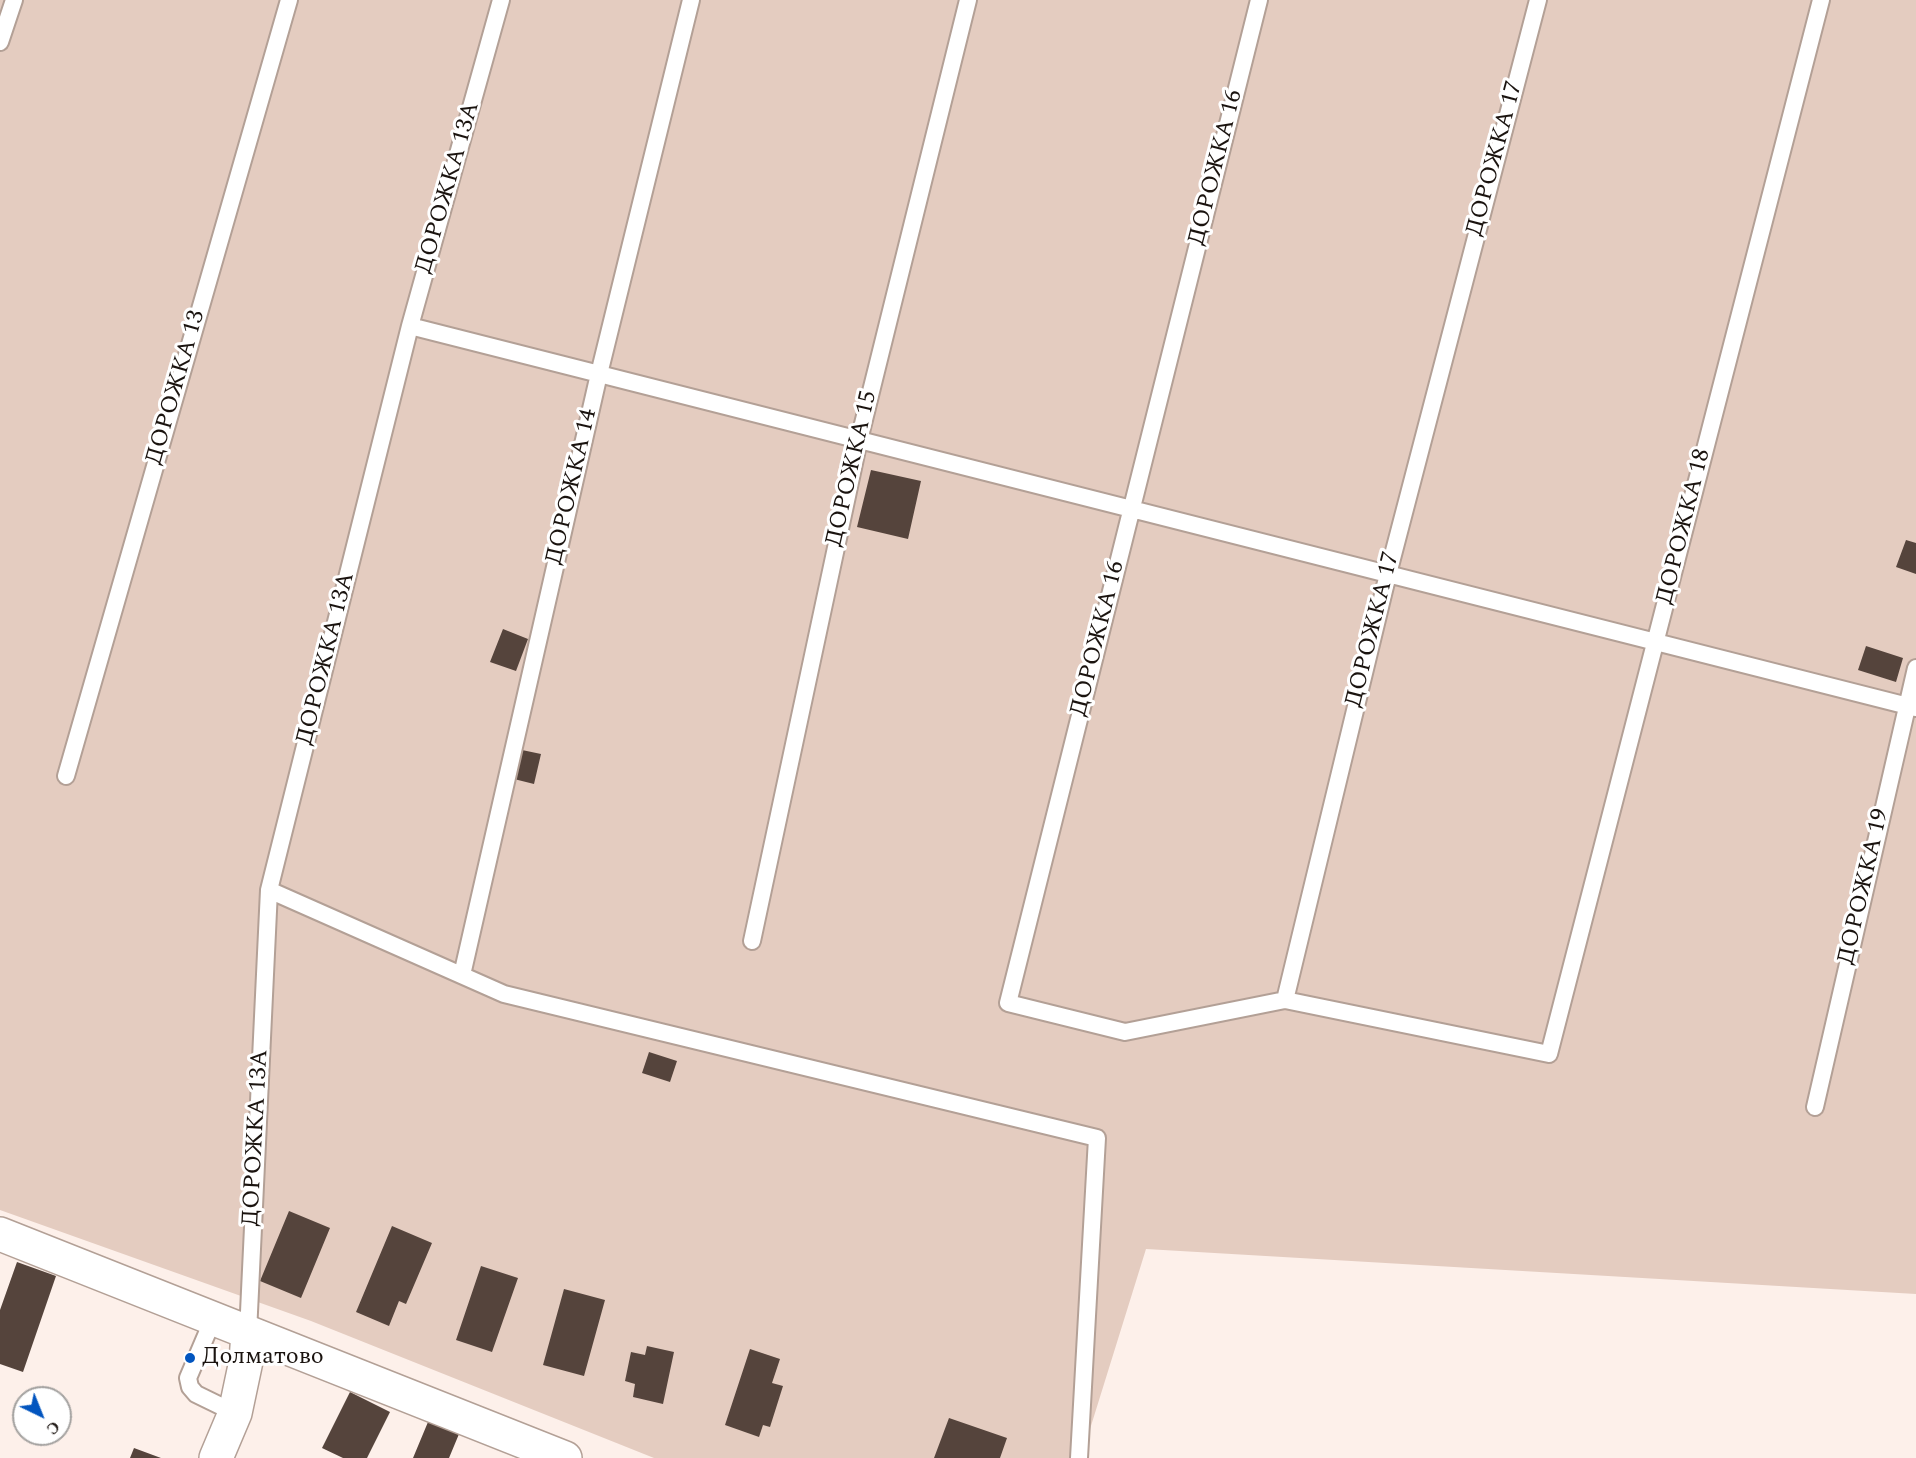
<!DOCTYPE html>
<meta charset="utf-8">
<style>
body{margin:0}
#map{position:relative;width:1916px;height:1458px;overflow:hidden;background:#fdf0ea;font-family:Spectral,serif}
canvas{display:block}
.north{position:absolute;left:12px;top:1386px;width:60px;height:60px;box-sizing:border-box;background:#fff;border:2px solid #a3a19f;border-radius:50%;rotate:137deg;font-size:16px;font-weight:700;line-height:24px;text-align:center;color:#1a130f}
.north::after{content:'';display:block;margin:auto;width:21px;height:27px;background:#0255bf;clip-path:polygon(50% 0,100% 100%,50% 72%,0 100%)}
</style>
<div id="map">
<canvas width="1916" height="1458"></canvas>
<div class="north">С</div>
</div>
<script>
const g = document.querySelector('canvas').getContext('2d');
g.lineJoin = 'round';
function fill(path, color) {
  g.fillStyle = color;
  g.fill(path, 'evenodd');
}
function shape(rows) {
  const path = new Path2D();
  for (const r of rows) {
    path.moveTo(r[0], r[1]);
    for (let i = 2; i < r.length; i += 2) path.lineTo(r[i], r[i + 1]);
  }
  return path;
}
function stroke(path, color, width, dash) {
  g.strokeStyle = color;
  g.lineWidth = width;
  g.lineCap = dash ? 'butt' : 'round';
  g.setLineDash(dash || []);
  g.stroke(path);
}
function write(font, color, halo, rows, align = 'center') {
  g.font = font + ' Spectral,serif';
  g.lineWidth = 6;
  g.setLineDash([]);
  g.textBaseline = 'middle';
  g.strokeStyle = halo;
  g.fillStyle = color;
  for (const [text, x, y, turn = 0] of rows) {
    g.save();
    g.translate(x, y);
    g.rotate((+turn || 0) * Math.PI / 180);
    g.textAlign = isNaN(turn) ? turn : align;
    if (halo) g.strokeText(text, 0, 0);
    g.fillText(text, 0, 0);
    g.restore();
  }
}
fill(shape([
 [0,0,1916,0,1916,1294,1146,1249,1081,1458,654,1458,311,1321,0,1210]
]), '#e4ccc0');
fill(shape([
 [871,470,921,481,908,539,857,527],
 [1906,540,1916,543,1916,574,1896,567],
 [503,629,528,639,516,671,490,662],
 [1866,646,1903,658,1896,682,1858,670],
 [522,750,541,754,534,784,514,779],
 [649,1052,677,1061,670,1082,642,1073],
 [289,1211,330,1228,301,1298,260,1281],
 [392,1226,432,1243,406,1304,399,1301,389,1326,356,1312],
 [17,1262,56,1276,23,1372,0,1364,0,1310],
 [481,1266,518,1278,492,1352,456,1340],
 [564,1289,605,1300,584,1376,543,1365],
 [647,1346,674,1352,663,1404,633,1397,635,1384,625,1381,631,1352,645,1355],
 [750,1349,780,1359,772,1383,783,1386,770,1427,763,1425,759,1437,725,1425],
 [350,1392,390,1412,367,1458,343,1458,322,1448],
 [949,1418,1007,1438,1000,1458,934,1458],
 [428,1422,459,1434,449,1458,413,1458],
 [134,1448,161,1458,130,1458]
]), '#55443c');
const service = shape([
 [1259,0,1008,1003,1125,1032,1285,1000],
 [1538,0,1388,574,1285,1000,1549,1054,1821,0],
 [0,42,14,0],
 [410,326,1916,708],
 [66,776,289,0],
 [269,890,504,994,1097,1138,1079,1458],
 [752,941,859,440,968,0],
 [462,975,599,374,691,0],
 [1815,1107,1916,668],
 [214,1317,188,1378,190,1387,196,1394,235,1413],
 [248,1333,269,890,410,326,501,0]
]);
const minor = shape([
 [0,1234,565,1458],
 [216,1458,235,1413,246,1361,248,1333]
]);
stroke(service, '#b3a096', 20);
stroke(minor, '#b3a096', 36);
stroke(service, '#fff', 16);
stroke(minor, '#fff', 33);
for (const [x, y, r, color] of [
 [190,1358,6,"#0255bf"]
]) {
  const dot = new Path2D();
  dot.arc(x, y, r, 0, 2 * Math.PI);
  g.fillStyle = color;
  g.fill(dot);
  stroke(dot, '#fff', 2);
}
write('24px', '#1a130f', '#fff', [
 ["ДОРОЖКА 17",1496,159,-75],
 ["ДОРОЖКА 16",1217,168,-76],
 ["ДОРОЖКА 13А",449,188,-74],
 ["ДОРОЖКА 13",177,388,-74],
 ["ДОРОЖКА 15",853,469,-77],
 ["ДОРОЖКА 14",573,487,-77],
 ["ДОРОЖКА 18",1685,527,-76],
 ["ДОРОЖКА 17",1374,630,-76],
 ["ДОРОЖКА 16",1099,639,-76],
 ["ДОРОЖКА 13А",327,659,-76],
 ["ДОРОЖКА 19",1865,887,-77],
 ["ДОРОЖКА 13А",257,1138,-87]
]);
write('24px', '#1a130f', '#fff', [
 ["Долматово",202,1358]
], 'left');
</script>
